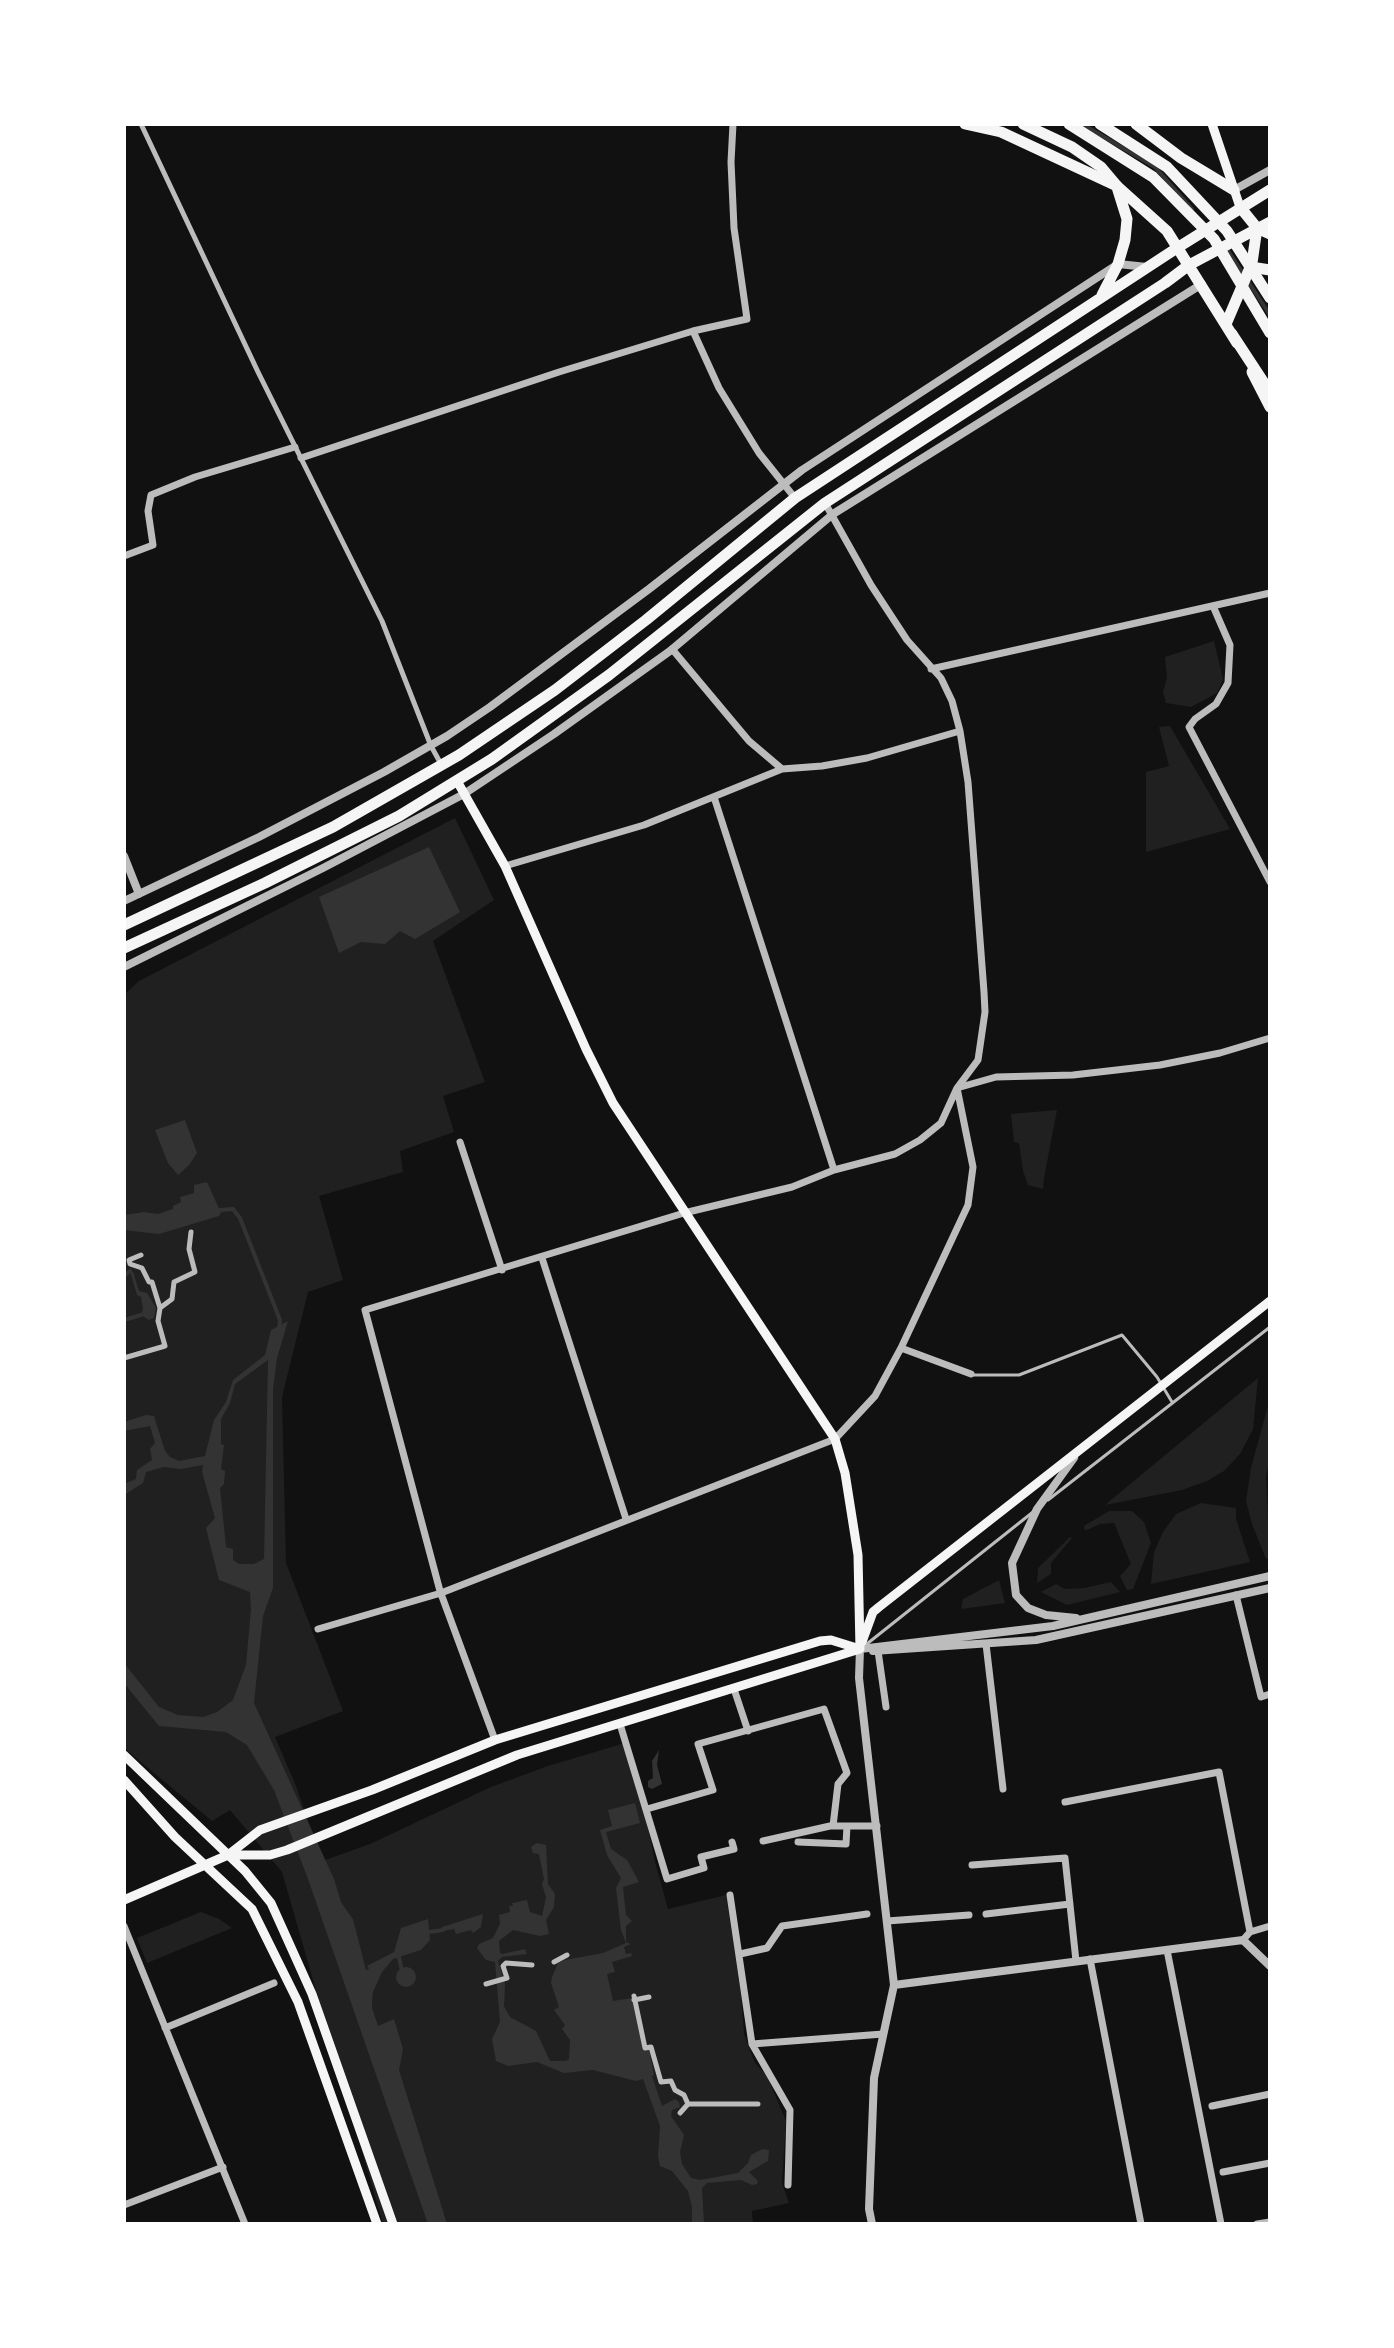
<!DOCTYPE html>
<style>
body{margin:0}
#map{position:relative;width:1394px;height:2348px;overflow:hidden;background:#111;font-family:Figtree,sans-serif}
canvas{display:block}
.frame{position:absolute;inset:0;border:126px solid #fff;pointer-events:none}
</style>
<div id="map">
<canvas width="1394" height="2348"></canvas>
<div class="frame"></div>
</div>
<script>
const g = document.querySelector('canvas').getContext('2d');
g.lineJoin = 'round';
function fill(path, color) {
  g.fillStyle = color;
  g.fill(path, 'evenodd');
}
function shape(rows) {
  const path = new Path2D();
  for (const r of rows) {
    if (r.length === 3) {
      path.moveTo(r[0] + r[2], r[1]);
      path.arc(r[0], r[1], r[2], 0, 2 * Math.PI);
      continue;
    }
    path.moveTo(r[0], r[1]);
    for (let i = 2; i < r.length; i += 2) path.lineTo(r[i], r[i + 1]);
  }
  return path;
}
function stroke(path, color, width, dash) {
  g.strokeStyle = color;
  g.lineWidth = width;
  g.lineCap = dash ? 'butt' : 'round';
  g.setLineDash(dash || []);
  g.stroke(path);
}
fill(shape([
 [1214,641,1223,679,1217,693,1191,707,1166,703,1163,692,1167,678,1165,657],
 [1170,726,1230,829,1146,852,1146,772,1169,766,1159,727],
 [455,818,494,900,433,941,485,1082,443,1096,454,1132,400,1151,403,1172,319,1196,343,1280,308,1292,282,1397,286,1563,343,1711,275,1737,296,1786,351,1945,369,2017,415,2121,374,2018,372,2008,373,1992,358,1944,353,1919,341,1902,325,1860,370,1844,491,1787,548,1766,625,1743,642,1799,655,1862,668,1909,726,1895,741,1994,744,2034,755,2063,767,2076,786,2121,782,2183,789,2203,752,2211,753,2224,447,2224,444,2214,440,2224,383,2224,282,1872,230,1810,212,1821,124,1748,124,995,139,981],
 [1057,1110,1044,1178,1043,1189,1028,1185,1023,1171,1019,1143,1014,1142,1011,1114],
 [1258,1378,1253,1429,1240,1454,1224,1471,1207,1481,1182,1490,1105,1505],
 [1269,1402,1270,1459,1266,1476,1270,1558,1266,1559,1252,1524,1246,1501,1251,1468],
 [1201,1503,1236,1508,1236,1519,1250,1562,1151,1584,1154,1552,1163,1532,1176,1514],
 [1109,1511,1132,1511,1144,1522,1151,1543,1133,1589,1127,1590,1120,1576,1131,1564,1114,1523,1100,1524,1085,1531,1084,1526],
 [1070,1537,1072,1538,1051,1563,1051,1574,1037,1583,1038,1568],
 [999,1580,1005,1603,961,1609,963,1599],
 [1111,1582,1120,1592,1067,1605,1041,1592,1056,1584,1065,1589,1084,1588],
 [201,1912,219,1919,232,1928,147,1963,137,1938]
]), '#202020');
fill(shape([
 [429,847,460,912,415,939,400,931,385,944,361,942,339,953,319,897],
 [185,1120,197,1153,189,1165,178,1175,168,1163,155,1130],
 [207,1182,221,1213,219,1216,159,1234,124,1230,124,1215,144,1212,158,1214,173,1209,173,1206,181,1202,180,1197,194,1193,194,1185],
 [130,1271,133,1272,139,1291,147,1293,156,1308,154,1318,149,1320,141,1315,143,1309,141,1297,137,1295],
 [288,1321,277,1358,273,1389,273,1588,263,1616,254,1703,334,1879,341,1902,353,1919,366,1970,369,1969,367,1966,394,1952,401,1928,428,1919,430,1940,421,1950,393,1959,382,1972,373,1992,372,2008,378,2026,394,2019,403,2049,399,2070,447,2224,428,2224,308,1879,274,1790,247,1745,226,1732,159,1726,124,1683,124,1663,159,1707,178,1715,203,1717,217,1712,233,1700,246,1665,251,1609,250,1592,219,1580,206,1528,215,1518,202,1472,203,1465,181,1469,164,1467,146,1472,143,1483,124,1495,124,1484,136,1479,137,1470,152,1460,150,1449,155,1443,150,1426,124,1431,124,1422,146,1415,154,1416,165,1451,170,1457,179,1461,205,1456,214,1420,226,1402,233,1380,265,1355,271,1330],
 [268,1360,264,1559,254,1564,239,1564,233,1560,233,1549,226,1547,220,1488,224,1484,225,1471,221,1469,224,1445,221,1444,221,1419,230,1403,235,1384],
 [659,1750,657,1765,662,1784,652,1789,648,1787,648,1781,653,1778,652,1761],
 [635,1803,640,1823,606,1832,611,1849,627,1860,639,1882,623,1887,626,1915,632,1921,626,1926,626,1942,631,1944,624,1947,626,1954,631,1953,632,1956,612,1962,615,1972,607,1974,613,2001,632,1998,643,2050,649,2050,654,2075,652,2076,662,2106,675,2099,679,2102,680,2107,672,2110,671,2116,684,2135,680,2152,682,2164,691,2178,700,2180,738,2173,748,2163,751,2155,762,2149,769,2150,768,2161,749,2172,758,2181,757,2184,752,2185,741,2180,707,2183,702,2188,704,2224,692,2224,692,2207,688,2191,672,2171,660,2166,658,2156,660,2126,643,2079,636,2081,593,2070,564,2073,537,2062,508,2066,496,2061,492,2039,500,2022,495,1962,486,1960,477,1948,479,1944,493,1938,500,1924,499,1915,510,1912,509,1906,513,1906,512,1903,527,1900,530,1912,542,1916,546,1897,542,1884,544,1879,539,1854,533,1853,531,1847,537,1843,546,1845,548,1884,555,1894,554,1907,546,1920,549,1934,540,1936,513,1930,499,1941,500,1953,502,1954,525,1949,527,1954,502,1957,498,1961,505,1984,504,2006,510,2017,536,2031,550,2061,566,2061,569,2059,570,2040,562,2029,565,2025,554,2010,559,2007,551,1983,552,1977,558,1963,565,1960,603,1953,626,1943,621,1930,617,1896,616,1888,621,1878,607,1855,600,1830,612,1826,608,1810],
 [483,1914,481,1927,473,1933,471,1930,456,1934,454,1929,443,1931,442,1927],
 [406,1977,10]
]), '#333');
stroke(shape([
 [1082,124,1155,167,1192,209],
 [1227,249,1270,315],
 [220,1210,233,1209,240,1218,280,1320,279,1330],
 [124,1276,130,1271],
 [124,1320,141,1315],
 [429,1932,443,1930],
 [399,1957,401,1967]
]), '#333', 4);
stroke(shape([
 [973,1375,1019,1375,1122,1335,1157,1377,1172,1402],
 [1048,1500,1270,1327],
 [863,1647,1033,1512]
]), '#bcbcbc', 3);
stroke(shape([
 [141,124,258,372,382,621,431,746,441,764],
 [141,1255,129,1260,130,1264,142,1268,149,1282,152,1282,160,1308],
 [124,1358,165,1346,158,1321,160,1308,172,1299,174,1282,195,1272,189,1249,191,1232],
 [554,1962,567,1955],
 [486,1984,507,1978,503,1966,506,1963,532,1965],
 [634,1996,645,2048,651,2047,661,2082,671,2081,675,2090,684,2095,688,2104,680,2113],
 [634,2000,649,1997],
 [688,2104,758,2104]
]), '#bcbcbc', 5);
stroke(shape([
 [693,331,719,388,759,453,795,498],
 [301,458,559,372,693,331,747,319,734,228,731,162,733,124],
 [124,556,153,545,148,511,151,495,195,477,295,447],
 [1213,606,1230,645,1228,683,1216,704,1195,719,1189,727,1270,882],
 [672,649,749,741,782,769],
 [931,669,1270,593],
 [714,797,834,1170],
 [505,866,644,825,782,769,822,766,867,758,960,731],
 [460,1142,502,1270],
 [542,1258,626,1519],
 [901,1348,971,1374],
 [1236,1595,1261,1697,1270,1694],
 [318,1629,441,1593,835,1439,875,1396,901,1348,968,1205,973,1167,957,1088,978,1060,985,1012,984,992,968,782,960,731,952,701,941,678,907,640,871,585,825,503],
 [986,1644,1003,1789],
 [878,1651,886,1707],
 [734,1689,748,1731],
 [620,1724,667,1879,704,1868,701,1857,734,1849,732,1842],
 [495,1740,440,1591,365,1310,684,1213,792,1187,834,1170,895,1154,920,1140,941,1123,957,1088,996,1077,1073,1075,1160,1065,1220,1053,1270,1038],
 [1065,1802,1219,1772,1250,1932],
 [647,1809,713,1790,698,1744,824,1709,847,1773,838,1784,833,1826],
 [763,1841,830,1826,877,1826],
 [798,1842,846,1844,847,1826],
 [972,1865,1065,1858,1076,1961],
 [730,1895,752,2044,790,2110,788,2185],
 [986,1914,1070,1904],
 [887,1921,969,1915],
 [124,1926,245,2224],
 [1243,1940,1250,1932,1270,1926],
 [1167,1950,1221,2224],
 [740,1954,767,1948,782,1926,867,1914],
 [1090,1959,1141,2224],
 [165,2028,274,1983],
 [752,2044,883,2034],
 [1212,2106,1270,2094],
 [1223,2172,1270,2163],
 [124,2205,223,2167],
 [1257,2224,1270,2222]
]), '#bcbcbc', 7);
stroke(shape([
 [1234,190,1270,170],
 [124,856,139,894],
 [124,901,259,837,384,772,447,736,490,707,649,589,802,470,1118,264,1147,267],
 [124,967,323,868,464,794,554,734,670,651,833,514,1202,284],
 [1074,1458,1037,1509,1012,1563,1016,1595,1028,1608,1046,1615,1076,1618],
 [860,1649,859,1678,894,1985,874,2078,869,2209,872,2224],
 [860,1649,1053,1626,1270,1576],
 [873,1651,1036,1640,1270,1588],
 [894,1985,1243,1940,1270,1966]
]), '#bcbcbc', 8);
stroke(shape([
 [1212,124,1240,207],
 [457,781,505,866,586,1049,613,1103,835,1439,845,1473,858,1555,860,1649],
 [862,1642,873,1612,879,1607,1270,1301],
 [124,1755,245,1871,271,1903,312,1994,393,2224],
 [124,1780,175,1837,252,1909,298,2002,377,2224],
 [228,1855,270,1855,287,1850,517,1755,860,1649],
 [124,1900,228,1855,260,1830,372,1790,495,1740,820,1641,831,1640,860,1649]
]), '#f5f5f5', 9);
stroke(shape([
 [965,124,1001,132,1117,186,1167,231,1237,343],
 [1240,207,1257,228,1270,234],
 [1249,270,1257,268,1270,270],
 [1102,295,1118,264,1125,240,1127,219,1117,187],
 [1226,324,1252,263,1257,228],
 [1252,372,1270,407],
 [124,925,333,827,459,755,555,690,646,620,795,498,1177,248,1270,190],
 [124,948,265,883,399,816,492,759,609,675,825,503,1165,283,1189,265,1270,222]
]), '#f5f5f5', 11);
stroke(shape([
 [1023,124,1072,147,1101,167,1117,186],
 [1069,124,1153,177,1214,239,1270,333],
 [1100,124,1167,167,1227,231,1270,298],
 [1136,124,1181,158,1234,190],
 [1232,334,1270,392]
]), '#f5f5f5', 11);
</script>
